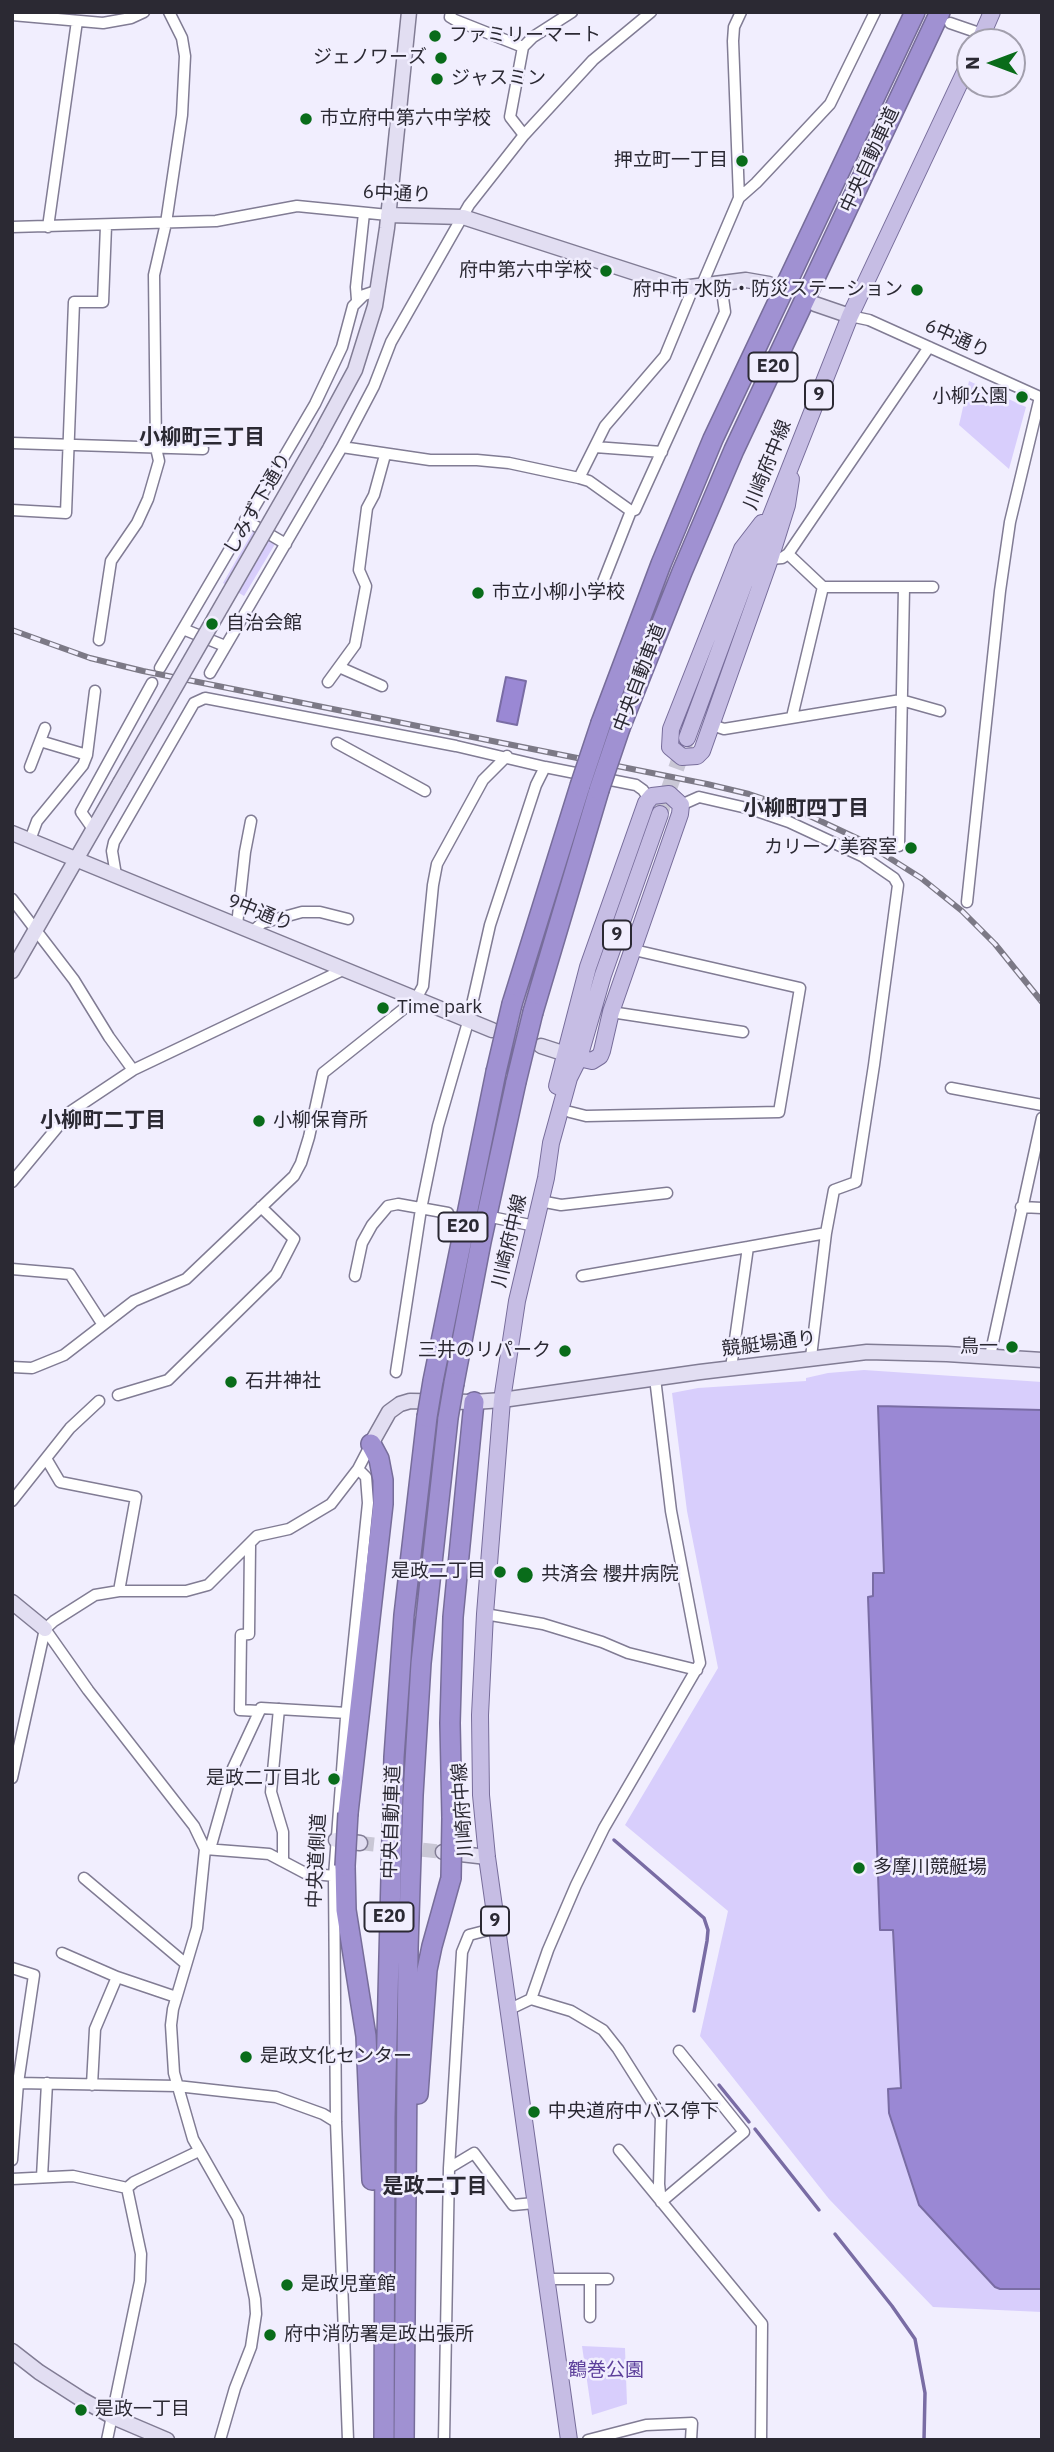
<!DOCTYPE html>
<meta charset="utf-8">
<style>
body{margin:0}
#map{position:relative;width:1054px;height:2452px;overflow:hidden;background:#f1eefe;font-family:"IBM Plex Sans",sans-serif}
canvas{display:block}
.frame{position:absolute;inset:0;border:14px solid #2b2933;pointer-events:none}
.north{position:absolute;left:956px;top:28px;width:70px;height:70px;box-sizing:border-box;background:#f1eefe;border:2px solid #a29fad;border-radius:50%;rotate:270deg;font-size:19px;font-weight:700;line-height:28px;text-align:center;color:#2b2933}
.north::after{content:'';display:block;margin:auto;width:24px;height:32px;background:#096c1a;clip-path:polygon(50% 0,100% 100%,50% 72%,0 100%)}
</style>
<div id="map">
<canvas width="1054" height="2452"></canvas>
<div class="frame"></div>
<div class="north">N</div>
</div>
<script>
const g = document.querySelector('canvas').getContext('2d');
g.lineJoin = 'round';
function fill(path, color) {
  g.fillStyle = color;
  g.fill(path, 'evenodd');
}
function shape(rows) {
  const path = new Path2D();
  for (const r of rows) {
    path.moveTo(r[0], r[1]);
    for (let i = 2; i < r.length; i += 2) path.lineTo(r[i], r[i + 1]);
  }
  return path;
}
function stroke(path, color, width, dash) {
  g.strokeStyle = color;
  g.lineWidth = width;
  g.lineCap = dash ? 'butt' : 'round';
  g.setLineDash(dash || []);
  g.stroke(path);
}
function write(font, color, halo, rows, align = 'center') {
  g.font = font + ' "IBM Plex Sans","Noto Sans JP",sans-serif';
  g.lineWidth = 5;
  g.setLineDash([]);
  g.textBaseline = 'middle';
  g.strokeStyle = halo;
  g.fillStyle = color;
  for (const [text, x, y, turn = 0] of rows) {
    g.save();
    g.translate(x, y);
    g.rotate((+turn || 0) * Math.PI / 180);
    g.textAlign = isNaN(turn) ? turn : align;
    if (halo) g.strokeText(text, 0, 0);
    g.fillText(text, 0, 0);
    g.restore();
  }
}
fill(shape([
 [969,381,1026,407,1009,469,959,425],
 [256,526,278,539,244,596,223,583],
 [864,1370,1042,1382,1042,2312,933,2307,829,2199,700,2036,728,1911,625,1825,718,1668,687,1511,672,1393,698,1388,806,1381,806,1378,828,1373],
 [582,2346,625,2348,627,2404,592,2415]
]), '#d8cefc');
const water = shape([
 [506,677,526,681,517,725,497,721,506,677],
 [878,1406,1042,1410,1042,2289,1000,2289,995,2287,919,2205,889,2113,888,2089,901,2088,893,1930,880,1930,868,1597,873,1596,873,1573,884,1573,878,1406]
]);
fill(water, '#9a88d4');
stroke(water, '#796ca4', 2);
stroke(shape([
 [614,1840,704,1918,708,1930,707,1941,694,2011],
 [719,2085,749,2122],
 [755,2129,819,2210],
 [835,2234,892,2306,915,2339,925,2393,924,2440]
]), '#796ca4', 3.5);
stroke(shape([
 [360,1843,443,1852]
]), '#c9c7d5', 14, [14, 7]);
stroke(shape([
 [660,814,687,738]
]), '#c9c7d5', 16, [16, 8]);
const street = shape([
 [451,12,450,17,455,20,523,47],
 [12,15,103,23,131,18,144,12],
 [950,23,982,34],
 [524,135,510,117,523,47,533,37,572,12],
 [739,198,756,183,830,104,875,12],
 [12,227,216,221,297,206,388,215],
 [48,227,77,21],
 [701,287,739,198,733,41,734,27,741,12],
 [357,300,356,287,364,213],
 [850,316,869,320,1042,398],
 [12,443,203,449],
 [342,447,374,386,391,342,469,205,524,135,593,60,651,12],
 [595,447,662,452],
 [12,510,66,513,74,302,103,302,106,226],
 [631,511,635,510,725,312,721,284],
 [245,520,286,544],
 [788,554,823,587,933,587],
 [770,559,782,558,788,554,929,347],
 [603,582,631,511,589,481,579,478,605,426,665,356,693,288],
 [183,629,225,646],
 [99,640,111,561,137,523,148,499,159,461,156,448,154,275,166,223,182,115,185,56,182,38,169,12],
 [339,667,382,686],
 [160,668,315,404,342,347,353,306,364,295,379,290],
 [210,673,342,447,430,460,477,460,509,463,579,478],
 [328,682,355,645,366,586,359,570,367,508,374,495,385,455],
 [792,717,823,587],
 [712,725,724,729,901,700,940,711],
 [40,741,87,755],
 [337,743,425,791],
 [30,767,45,728],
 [681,805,699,797,751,809,789,822,862,856,894,878,898,885,874,1065,856,1182,834,1190,826,1233,811,1357],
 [93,829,81,812,152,683],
 [30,840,37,821,83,765,87,755,95,691],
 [899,846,904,588],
 [116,875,112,851,114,842,194,703,205,698,456,746,545,767,636,785,643,790,649,799],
 [12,899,74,980,109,1037,133,1070],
 [967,902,1000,591,1010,522,1040,397],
 [237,925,245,852,251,821],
 [253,931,262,923,302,912,320,912,348,919],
 [611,1012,743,1032],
 [951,1088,1042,1105],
 [570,1112,586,1116,779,1112,800,988,634,950],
 [12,1182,70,1112,133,1070,345,969],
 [540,1201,561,1205,667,1193],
 [1021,1207,1042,1208],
 [496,1218,535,1226],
 [12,1269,70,1274,103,1325],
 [355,1276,362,1243,372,1225,388,1206,398,1204,448,1213],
 [582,1276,748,1247],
 [990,1356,1042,1118],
 [12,1367,32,1368,64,1355,134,1301,186,1279,294,1176,301,1163,309,1137,323,1073,416,999,423,986,433,885,437,864,483,780,507,756],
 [731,1368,748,1247,826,1233],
 [396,1372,421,1209,438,1126,468,1022,490,925,536,785,545,767],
 [118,1395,168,1380,276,1274,294,1239,261,1207],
 [47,1460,60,1482,136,1497,119,1591],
 [12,1501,70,1428,99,1401],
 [249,1544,250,1546,249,1634,241,1635,240,1710,259,1711],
 [485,1614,543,1624,602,1642,628,1653,697,1670],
 [45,1629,88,1690,194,1826,205,1849,197,1928,173,2009,171,2025,174,2073,193,2139,238,2218,255,2299,256,2314,251,2347,235,2388,220,2440],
 [45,1629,54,1621,95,1595,119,1591,186,1591,208,1585,257,1536,289,1529,331,1504,358,1469,371,1444],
 [279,1709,271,1792,283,1832,283,1861],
 [12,1778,45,1629],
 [205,1849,269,1854,305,1873,334,1876],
 [210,1849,233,1768,261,1708,347,1713],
 [84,1878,186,1964],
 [62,1953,117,1977],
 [12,1968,34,1975,18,2083,12,2160],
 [531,1999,548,1950,576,1885,604,1828,700,1663,671,1511,655,1378],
 [508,2010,531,1999,571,2011,603,2030,618,2049,661,2117,659,2184,661,2202],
 [18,2083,177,2086,276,2097,323,2114,336,2122],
 [92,2085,95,2029,117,1977,176,1997],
 [619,2150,762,2324,761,2440],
 [449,2168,474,2153,513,2205,534,2203],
 [42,2177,47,2083],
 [12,2179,73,2176,127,2188],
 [127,2188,134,2182,199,2151],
 [661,2202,744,2132,679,2051],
 [546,2279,608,2279],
 [590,2279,590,2317],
 [107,2440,140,2281,141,2254,127,2188],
 [348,2440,336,2122,334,1876,346,1718,368,1503,366,1477,358,1469],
 [444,2440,449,2168,462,1952,469,1935,496,1928],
 [588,2440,646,2425,692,2423,691,2440]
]);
const secondary = shape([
 [388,215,463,217,682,288,746,280,769,284],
 [815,304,850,316],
 [316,442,355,370,375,306,387,228,409,12],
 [12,833,492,1030],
 [12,971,120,783],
 [541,1046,575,1057],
 [371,1444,389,1412,400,1404,410,1401,474,1402,502,1400,700,1372,867,1352,947,1354,1042,1360],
 [12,1602,45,1629],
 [336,1840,360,1843],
 [443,1852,487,1857],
 [12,2351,39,2372,81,2399,113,2417,167,2440]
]);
const primary = shape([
 [979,42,992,12],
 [762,523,742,549,671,729,670,747,682,757,697,756,702,751,770,559,787,505,791,479],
 [687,738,744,584,850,316,970,61],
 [557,1086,588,967,646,803,652,796,669,794,681,805,680,814,611,1012,602,1051,600,1056,592,1061,579,1058],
 [569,2440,487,1857,481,1795,480,1715,485,1614,502,1400,517,1301,546,1178,551,1143,569,1078,579,1058,603,975,660,814]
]);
const highway = shape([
 [601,723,661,564,713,439,915,12],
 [620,728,682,572,734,450,940,12],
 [512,1004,580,786],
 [533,1012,599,790],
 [433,1381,496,1072],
 [454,1383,481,1242,516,1082],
 [348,1813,383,1504,383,1480,379,1459,371,1444],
 [452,1818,450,1723,453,1617,474,1402],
 [345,1866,346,1910,366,2036,372,2180],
 [418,2094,427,1970,432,1946,451,1878],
 [384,2440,385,2117,394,1757,404,1615,427,1417],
 [404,2440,408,1948,413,1795,421,1663,448,1418]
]);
stroke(street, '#817c94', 13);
stroke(secondary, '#817c94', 17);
stroke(primary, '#776d9a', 18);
stroke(highway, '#776d9a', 22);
stroke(street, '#fff', 10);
stroke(secondary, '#e2def2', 14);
stroke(primary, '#c6bde4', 16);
stroke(highway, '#a091d2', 19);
const rail = shape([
 [12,630,90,658,143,671,707,784,749,794,797,810,861,840,921,878,962,911,995,944,1042,1002]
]);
stroke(rail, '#7c7986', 6);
stroke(rail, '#f1eefe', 3.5, [10]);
const secondaryBridge = shape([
 [120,783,316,442]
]);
const highwayBridge = shape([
 [580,786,601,723],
 [599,790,620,728],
 [496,1072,512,1004],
 [516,1082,533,1012],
 [427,1417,433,1381],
 [448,1418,454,1383],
 [345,1866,348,1813],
 [451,1878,452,1818]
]);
stroke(secondaryBridge, '#817c94', 17, []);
stroke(highwayBridge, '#776d9a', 22, []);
stroke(secondaryBridge, '#e2def2', 14);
stroke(highwayBridge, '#a091d2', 19);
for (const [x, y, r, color] of [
 [435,36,7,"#096c1a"],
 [441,58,7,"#096c1a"],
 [437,79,7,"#096c1a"],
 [306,119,7,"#096c1a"],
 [742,161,7,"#096c1a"],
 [606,271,7,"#096c1a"],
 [917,290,7,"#096c1a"],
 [1022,397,7,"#096c1a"],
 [478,593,7,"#096c1a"],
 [212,624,7,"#096c1a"],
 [911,848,7,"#096c1a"],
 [383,1008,7,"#096c1a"],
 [259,1121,7,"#096c1a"],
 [1012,1347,7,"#096c1a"],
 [565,1351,7,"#096c1a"],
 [231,1382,7,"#096c1a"],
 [500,1572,7,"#096c1a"],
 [525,1575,9,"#096c1a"],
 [334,1779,7,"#096c1a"],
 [859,1868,7,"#096c1a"],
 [246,2057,7,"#096c1a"],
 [534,2112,7,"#096c1a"],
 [287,2285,7,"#096c1a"],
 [270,2335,7,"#096c1a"],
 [81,2410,7,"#096c1a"]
]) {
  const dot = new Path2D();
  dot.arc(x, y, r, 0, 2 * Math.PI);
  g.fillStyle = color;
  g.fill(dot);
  stroke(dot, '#f1eefe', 2.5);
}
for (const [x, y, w] of [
 [773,367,49],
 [819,395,28],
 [617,935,28],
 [463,1227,49],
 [389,1917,49],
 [495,1921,28]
]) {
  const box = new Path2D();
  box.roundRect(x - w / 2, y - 14.5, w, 29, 5);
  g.fillStyle = '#f1eefe';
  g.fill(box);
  stroke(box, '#2b2933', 2);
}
write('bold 18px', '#2b2933', null, [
 ["E20",773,367],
 ["9",819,395],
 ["9",617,935],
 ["E20",463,1227],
 ["E20",389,1917],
 ["9",495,1921]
]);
write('19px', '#2b2933', '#f1eefe', [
 ["ファミリーマート",449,36],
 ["ジェノワーズ",427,58,"right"],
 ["ジャスミン",451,79],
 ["市立府中第六中学校",320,119],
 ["押立町一丁目",728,161,"right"],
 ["府中第六中学校",592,271,"right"],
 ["府中市 水防・防災ステーション",903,290,"right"],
 ["小柳公園",1008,397,"right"],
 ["市立小柳小学校",492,593],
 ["自治会館",226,624],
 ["カリーノ美容室",897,848,"right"],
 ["Time park",397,1008],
 ["小柳保育所",273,1121],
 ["鳥一",998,1347,"right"],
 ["三井のリパーク",551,1351,"right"],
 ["石井神社",245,1382],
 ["是政二丁目",486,1572,"right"],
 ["共済会 櫻井病院",541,1575],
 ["是政二丁目北",320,1779,"right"],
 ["多摩川競艇場",873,1868],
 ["是政文化センター",260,2057],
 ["中央道府中バス停下",548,2112],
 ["是政児童館",301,2285],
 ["府中消防署是政出張所",284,2335],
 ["是政一丁目",95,2410]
], 'left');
write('19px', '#2b2933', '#f1eefe', [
 ["中央自動車道",870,160,-65],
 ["6中通り",397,194,3],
 ["6中通り",957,339,24],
 ["川崎府中線",768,465,-68],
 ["しみず下通り",258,504,-60],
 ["中央自動車道",640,678,-69],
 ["9中通り",260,913,22],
 ["川崎府中線",510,1241,-77],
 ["競艇場通り",769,1344,-7],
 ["川崎府中線",463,1810,-94],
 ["中央自動車道",392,1822,-88],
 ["中央道側道",317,1861,-87]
]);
write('19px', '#5d409b', '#f1eefe', [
 ["鶴巻公園",606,2371]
]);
write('bold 21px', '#2b2933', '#f1eefe', [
 ["小柳町三丁目",202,438],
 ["小柳町四丁目",806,809],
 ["小柳町二丁目",103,1121],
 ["是政二丁目",435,2187]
]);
</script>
